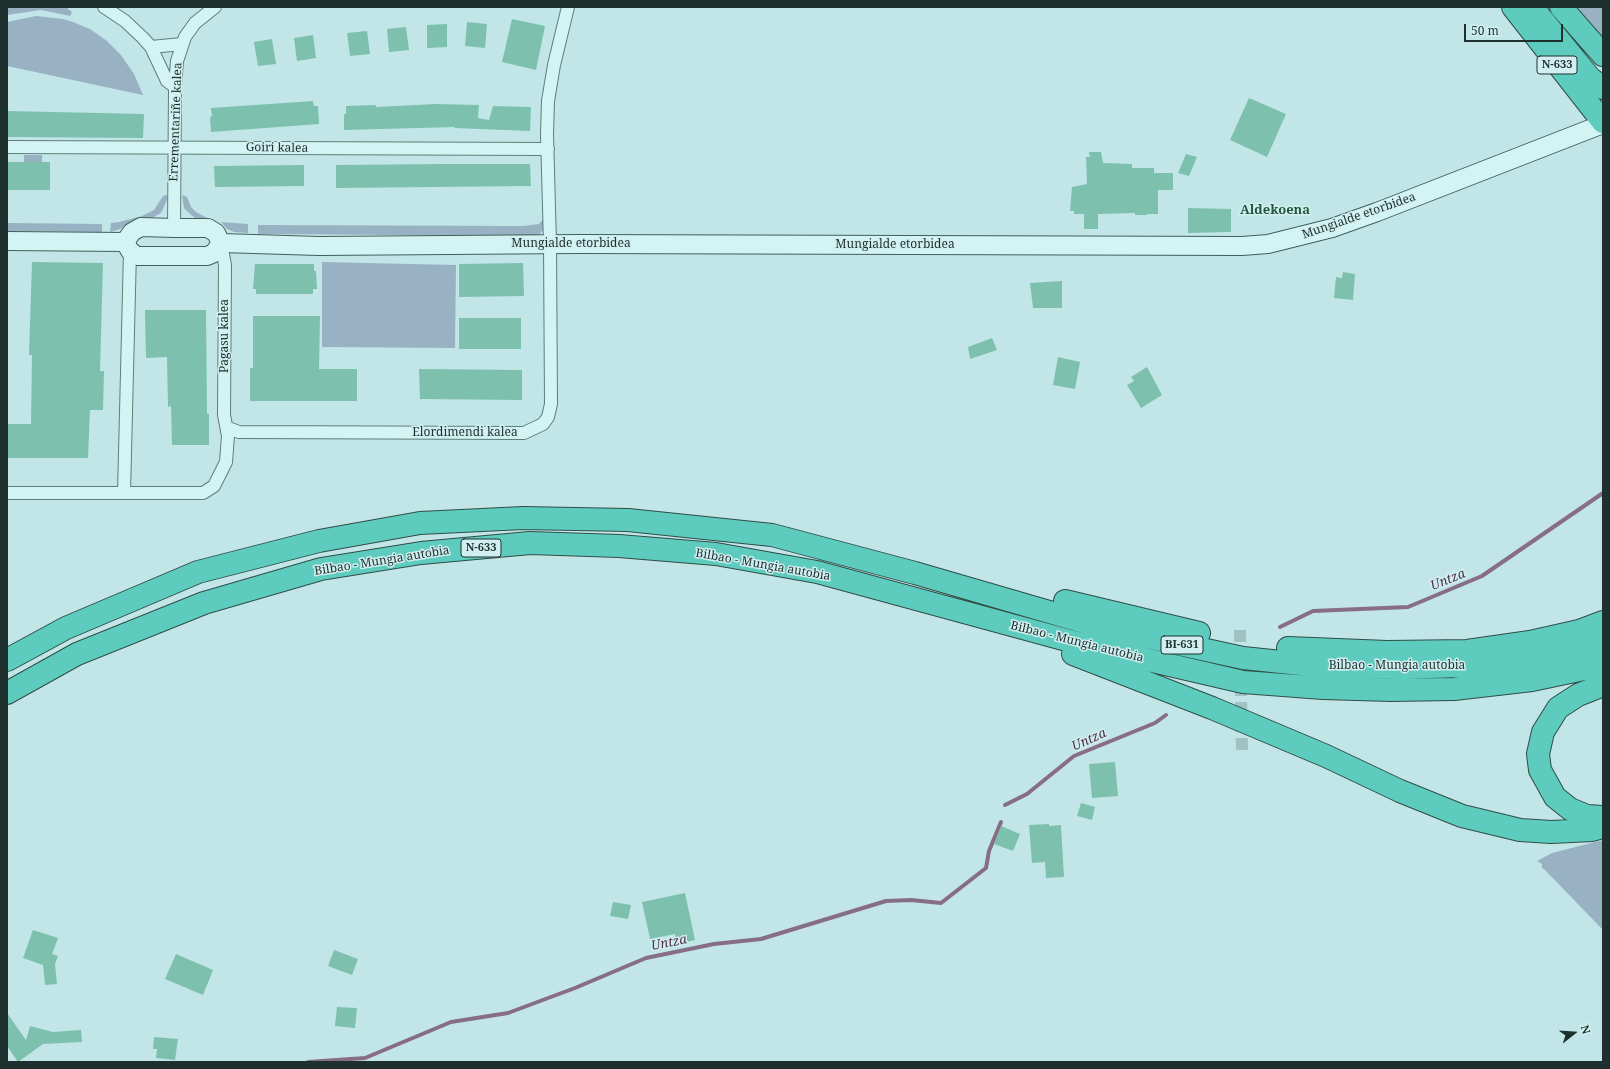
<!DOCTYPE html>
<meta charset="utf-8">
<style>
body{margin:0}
#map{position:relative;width:1610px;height:1069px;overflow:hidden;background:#c2e6e7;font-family:"Noto Serif",serif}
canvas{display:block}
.frame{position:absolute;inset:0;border:8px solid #1e302d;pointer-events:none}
.north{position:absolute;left:1554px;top:1013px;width:40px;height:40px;-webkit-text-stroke:3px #d1eff0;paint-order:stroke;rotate:73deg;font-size:11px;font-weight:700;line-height:16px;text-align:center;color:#1e302d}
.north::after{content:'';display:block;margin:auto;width:14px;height:18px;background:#1e302d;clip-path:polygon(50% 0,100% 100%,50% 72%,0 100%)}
.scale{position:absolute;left:1464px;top:24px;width:99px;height:18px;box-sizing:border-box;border:2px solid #1e302d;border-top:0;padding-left:5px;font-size:12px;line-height:14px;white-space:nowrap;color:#1e302d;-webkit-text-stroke:3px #d1eff0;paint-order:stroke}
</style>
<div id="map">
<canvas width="1610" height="1069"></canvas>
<div class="frame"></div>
<div class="north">N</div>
<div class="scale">50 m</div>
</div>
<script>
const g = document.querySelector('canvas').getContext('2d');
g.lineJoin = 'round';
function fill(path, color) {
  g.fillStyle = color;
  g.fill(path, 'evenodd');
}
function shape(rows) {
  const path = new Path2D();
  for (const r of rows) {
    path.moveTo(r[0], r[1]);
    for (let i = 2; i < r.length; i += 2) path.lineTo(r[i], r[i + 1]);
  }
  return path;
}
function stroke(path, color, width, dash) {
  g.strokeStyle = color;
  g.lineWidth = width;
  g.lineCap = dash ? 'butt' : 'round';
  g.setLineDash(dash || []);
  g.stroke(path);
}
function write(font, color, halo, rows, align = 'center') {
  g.font = font + ' "Noto Serif",serif';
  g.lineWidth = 3;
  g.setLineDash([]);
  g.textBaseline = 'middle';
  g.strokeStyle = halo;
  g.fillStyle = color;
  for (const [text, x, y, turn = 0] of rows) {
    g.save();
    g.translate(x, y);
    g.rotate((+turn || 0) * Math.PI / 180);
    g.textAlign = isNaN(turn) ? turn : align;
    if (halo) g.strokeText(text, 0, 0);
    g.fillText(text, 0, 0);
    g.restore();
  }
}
fill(shape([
 [7,7,66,7,72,12,70,16,41,10,7,15],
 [1575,7,1603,7,1603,40],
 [36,16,63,19,73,22,90,29,107,41,121,55,134,74,143,95,7,66,7,22],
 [24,155,42,155,42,162,24,162],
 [167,195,167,200,161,213,152,218,131,221,120,229,110,232,111,223,119,222,142,216,154,210,163,196],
 [182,195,187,197,191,207,196,212,209,219,195,218,190,214,184,208],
 [544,218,546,226,539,235,533,236,258,234,258,225,523,226,539,224],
 [221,222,248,224,248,233,234,232,227,229],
 [7,223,102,224,102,232,7,231],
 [322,262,456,265,455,348,322,347],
 [1603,840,1603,930,1544,869,1542,868,1542,864,1537,861,1552,853]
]), '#98b1c3');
stroke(shape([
 [1280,627,1313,611,1408,607,1482,576,1603,493],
 [1005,805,1027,794,1074,756,1155,723,1166,715],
 [308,1062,365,1058,451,1022,508,1013,575,988,646,958,714,944,761,939,886,901,911,900,941,903,986,868,989,851,1001,822]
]), '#876d85', 4);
fill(shape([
 [512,19,545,26,536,70,502,62],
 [467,22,487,24,485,48,465,46],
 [447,24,447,47,427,48,427,25],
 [406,27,409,50,389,52,387,29],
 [367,31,370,54,350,56,347,33],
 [313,35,316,58,297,61,294,38],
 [272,39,276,64,258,66,254,42],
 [1249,98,1286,114,1267,157,1230,140],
 [313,101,314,106,318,106,319,124,211,132,210,117,212,116,211,108],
 [436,104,479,105,478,118,489,120,493,106,531,107,530,131,454,128,455,127,344,130,344,114,346,114,346,106,376,105,376,107],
 [7,111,144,114,143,138,7,137],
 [1089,152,1101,152,1103,163,1132,164,1132,168,1154,168,1154,173,1173,173,1173,190,1158,190,1158,214,1147,214,1147,215,1135,215,1135,213,1098,214,1098,229,1084,229,1084,214,1074,214,1074,211,1070,211,1072,187,1087,184,1086,157,1090,157],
 [1186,154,1197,157,1189,176,1178,173],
 [7,162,50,162,50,190,7,190],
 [445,164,530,164,531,186,336,188,336,165],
 [304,165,304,186,215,187,214,166],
 [1188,208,1231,209,1231,232,1188,233],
 [32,262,103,263,100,371,104,371,103,410,90,410,88,458,7,458,7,424,31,424,32,355,29,355],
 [523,263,524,296,459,297,459,264],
 [255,264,314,264,314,271,316,271,317,289,313,289,313,294,256,294,256,289,253,289],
 [1343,272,1355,274,1353,300,1334,298,1336,277,1342,278],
 [1062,281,1062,308,1033,308,1030,283],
 [145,310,206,310,207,414,209,414,209,445,172,445,171,406,168,407,167,357,146,358],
 [253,316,320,316,319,369,357,369,357,401,250,401,250,368,253,368],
 [459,318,521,318,521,349,459,349],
 [992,338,997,350,970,359,968,347],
 [1058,357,1080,362,1075,389,1053,385],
 [1147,367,1162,395,1141,408,1127,385,1134,381,1131,377],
 [419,369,522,370,522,400,420,399],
 [1115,762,1118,796,1092,798,1089,764],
 [1081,803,1095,807,1092,820,1077,816],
 [1049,824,1049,826,1061,825,1064,877,1046,878,1045,862,1032,863,1029,825],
 [1001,826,1020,834,1013,851,994,844],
 [685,893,695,940,677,944,675,934,650,939,642,902],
 [613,902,631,905,628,919,610,916],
 [33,930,58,938,52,954,58,956,55,964,57,984,45,985,43,965,23,958],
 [334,950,358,959,352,975,328,966],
 [176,954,213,970,203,995,165,979],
 [337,1007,357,1008,355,1028,335,1026],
 [7,1013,26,1040,30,1026,53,1032,81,1030,82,1042,43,1044,18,1062,7,1046],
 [154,1037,178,1039,175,1060,156,1058,157,1049,153,1049]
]), '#7dc0ae');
stroke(shape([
 [1240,630,1242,750]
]), '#a1c2c2', 12, [12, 6]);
const street = shape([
 [104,7,125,21,143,38,151,47,167,81,175,87],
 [151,47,182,44],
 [7,147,548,149],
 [174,228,175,87,177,61,185,37,195,23,215,7],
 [228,428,239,432,524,433,543,424,548,417,551,404,550,244,547,134,548,101,554,65,568,7],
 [7,493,203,493,214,486,226,462,228,436,224,415,225,265,221,243],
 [124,493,130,251]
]);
const secondary = shape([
 [7,241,125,242],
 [125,242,132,232,141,227,174,228,208,228,216,233,221,243],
 [125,242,130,251,137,256,207,256,214,253,221,243],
 [221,243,319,246,579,244,1242,246,1268,244,1332,228,1377,212,1603,124]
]);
const highway = shape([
 [1513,7,1603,122],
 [1532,7,1590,78,1603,88],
 [1561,7,1603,55],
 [1065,601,1199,633],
 [1288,648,1387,652,1467,651,1530,642,1579,631,1603,622],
 [1073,654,1212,708,1326,756,1400,791,1462,816,1520,830,1551,832,1592,830,1603,827],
 [7,660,66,628,198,572,319,541,420,523,523,518,628,520,772,535,915,573,1101,627,1243,658,1320,666,1397,668,1462,666,1530,659,1603,643],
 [1603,685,1578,695,1558,708,1543,732,1538,754,1540,770,1555,797,1570,809,1587,816,1603,817],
 [7,693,77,654,204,603,321,569,421,553,530,543,619,546,716,554,817,572,1092,647,1243,682,1323,688,1391,690,1454,689,1532,680,1603,665]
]);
stroke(street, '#5c7f79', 14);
stroke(secondary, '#3f605a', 20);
stroke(highway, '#304d46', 24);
stroke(street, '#d4f3f3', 12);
stroke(secondary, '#d4f3f3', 18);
stroke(highway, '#5dccbe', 22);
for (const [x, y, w] of [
 [1557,65,40],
 [481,548,40],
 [1182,645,42]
]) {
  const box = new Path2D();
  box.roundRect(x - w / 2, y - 9, w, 18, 3);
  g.fillStyle = '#d1eff0';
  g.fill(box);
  stroke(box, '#1e302d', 1);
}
write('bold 11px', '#1e302d', null, [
 ["N-633",1557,65],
 ["N-633",481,548],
 ["BI-631",1182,645]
]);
write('12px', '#1e302d', '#d1eff0', [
 ["Errementariñe kalea",176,122,-88],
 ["Goiri kalea",277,148,1],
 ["Mungialde etorbidea",1359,216,-19],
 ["Mungialde etorbidea",571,244],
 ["Mungialde etorbidea",895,245],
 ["Pagasu kalea",225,336,-90],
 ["Elordimendi kalea",465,433],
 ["Bilbao - Mungia autobia",382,561,-9],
 ["Bilbao - Mungia autobia",763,565,10],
 ["Bilbao - Mungia autobia",1077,642,14],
 ["Bilbao - Mungia autobia",1397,666]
]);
write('bold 13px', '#23573e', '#d1eff0', [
 ["Aldekoena",1275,210]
]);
write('italic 13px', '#4e2f47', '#d1eff0', [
 ["Untza",1448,580,-22],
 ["Untza",1089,740,-24],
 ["Untza",669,943,-11]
]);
</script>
